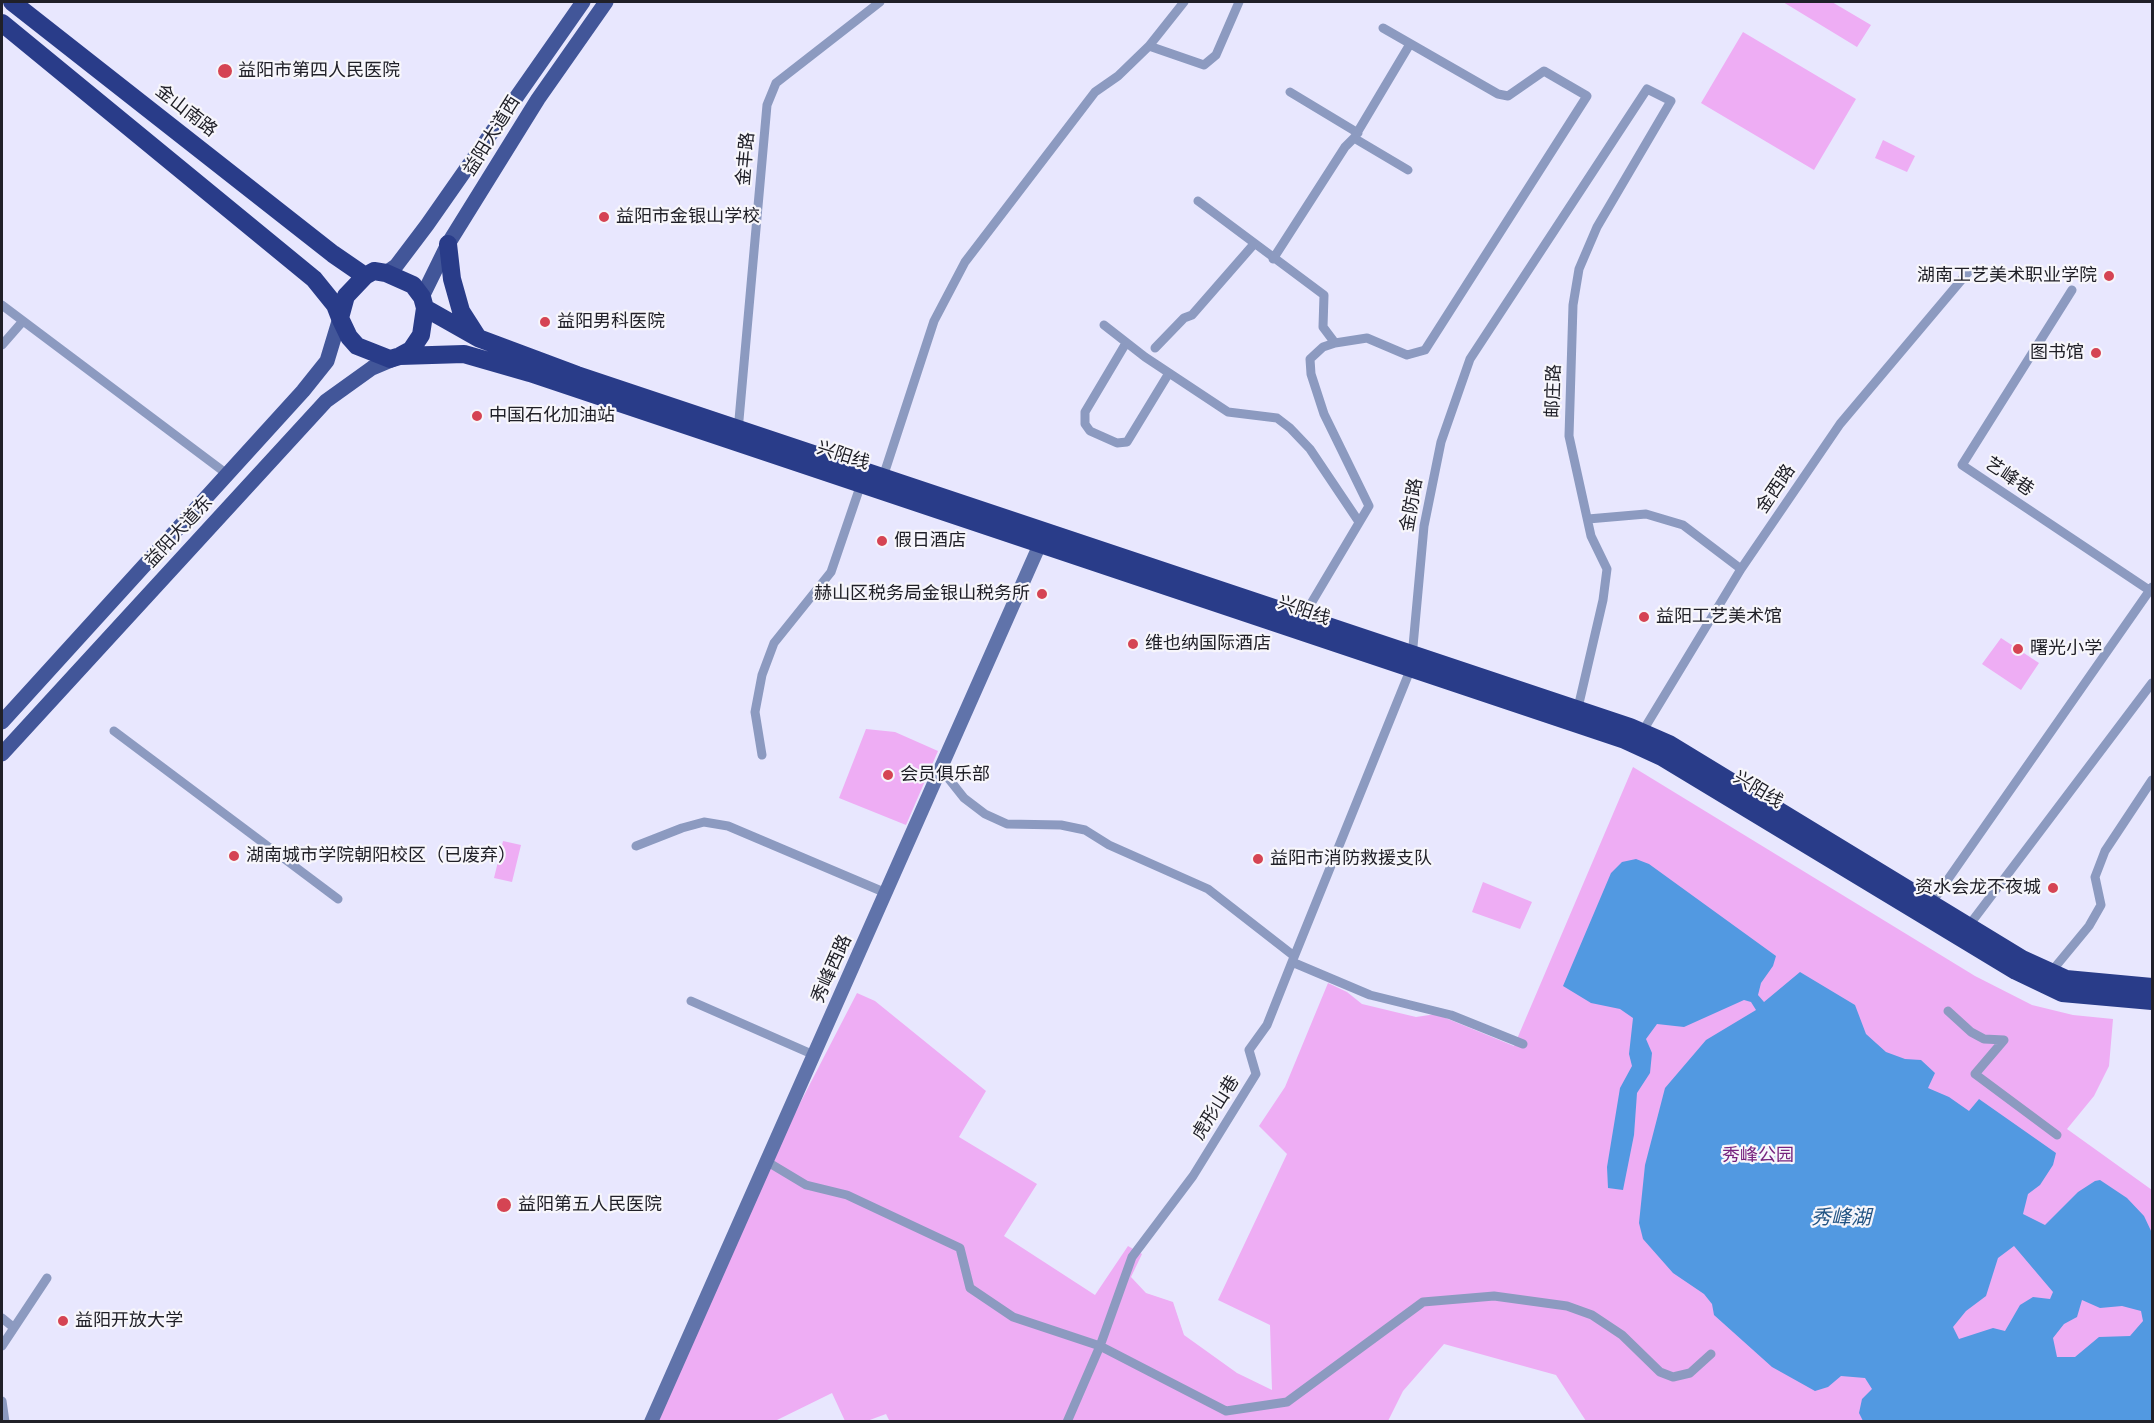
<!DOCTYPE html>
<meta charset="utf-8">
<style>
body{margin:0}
#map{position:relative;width:2154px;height:1423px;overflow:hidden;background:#e8e7fe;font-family:"Fira Sans Condensed",sans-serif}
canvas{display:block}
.frame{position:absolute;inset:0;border:3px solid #202028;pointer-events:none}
</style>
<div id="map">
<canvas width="2154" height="1423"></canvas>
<div class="frame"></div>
</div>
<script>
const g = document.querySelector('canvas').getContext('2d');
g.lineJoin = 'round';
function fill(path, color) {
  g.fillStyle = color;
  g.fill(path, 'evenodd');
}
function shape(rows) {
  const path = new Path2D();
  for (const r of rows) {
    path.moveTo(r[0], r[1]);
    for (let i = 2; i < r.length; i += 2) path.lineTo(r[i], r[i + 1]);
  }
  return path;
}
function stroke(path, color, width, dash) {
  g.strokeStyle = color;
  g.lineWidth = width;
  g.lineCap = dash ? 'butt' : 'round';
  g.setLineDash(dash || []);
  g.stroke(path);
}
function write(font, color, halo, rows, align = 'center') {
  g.font = font + ' "Fira Sans Condensed","Noto Sans SC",sans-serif';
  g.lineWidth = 4.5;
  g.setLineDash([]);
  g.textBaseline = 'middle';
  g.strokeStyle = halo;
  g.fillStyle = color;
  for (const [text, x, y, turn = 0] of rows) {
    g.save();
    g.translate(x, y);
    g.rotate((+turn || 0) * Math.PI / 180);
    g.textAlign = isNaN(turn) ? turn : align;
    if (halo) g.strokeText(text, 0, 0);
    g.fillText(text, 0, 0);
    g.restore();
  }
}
fill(shape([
 [1783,2,1832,2,1871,25,1857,47],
 [1743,32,1856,99,1814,170,1701,103],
 [1883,140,1915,156,1907,172,1875,158],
 [2001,638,2039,663,2021,690,1982,664],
 [866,729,895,732,938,751,906,825,839,798],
 [1633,767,1975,976,2032,1005,2073,1015,2113,1019,2109,1066,2094,1096,2067,1129,2152,1190,2152,1421,1586,1421,1556,1375,1444,1344,1403,1391,1388,1421,890,1422,886,1414,867,1421,845,1421,832,1393,775,1421,655,1422,767,1167,857,993,875,1001,986,1091,959,1137,1037,1184,1004,1236,1095,1295,1128,1246,1142,1254,1131,1277,1146,1293,1173,1302,1184,1335,1237,1373,1272,1390,1270,1325,1218,1300,1287,1154,1259,1126,1285,1087,1328,983,1347,992,1362,1004,1416,1017,1436,1014,1514,1046],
 [503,841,521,845,512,882,494,878],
 [1483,882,1532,902,1520,929,1472,912]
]), '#eeadf4');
fill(shape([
 [1636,859,1649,864,1776,956,1773,966,1761,983,1758,995,1764,1002,1800,972,1855,1005,1866,1034,1886,1052,1905,1059,1921,1060,1935,1073,1928,1088,1949,1097,1969,1111,1979,1099,2056,1153,2053,1165,2040,1185,2028,1194,2023,1214,2045,1225,2078,1192,2095,1181,2100,1180,2127,1198,2144,1216,2152,1233,2152,1421,1863,1421,1859,1413,1862,1399,1872,1389,1865,1378,1841,1376,1828,1387,1815,1391,1772,1367,1714,1315,1712,1304,1704,1294,1673,1273,1643,1239,1639,1223,1645,1165,1665,1088,1706,1040,1756,1010,1751,1002,1744,1000,1684,1027,1657,1024,1646,1039,1652,1053,1650,1073,1637,1093,1634,1135,1623,1190,1608,1188,1607,1167,1620,1088,1632,1066,1629,1054,1633,1018,1620,1009,1591,1003,1563,986,1611,873,1622,862],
 [2014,1246,2053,1292,2050,1299,2033,1297,2020,1305,2005,1331,1993,1328,1959,1339,1953,1327,1966,1311,1986,1296,1998,1258],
 [2082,1300,2100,1308,2122,1306,2141,1311,2143,1321,2130,1336,2099,1337,2075,1357,2057,1357,2053,1338,2064,1324,2077,1317]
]), '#5299e1');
stroke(shape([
 [1149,46,1184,2],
 [1290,92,1358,133],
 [1354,138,1408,170],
 [1198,201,1324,295,1323,327,1335,343],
 [1273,259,1345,147,1354,138,1410,44],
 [2072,290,1962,465,2149,590],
 [2,305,227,474],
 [1104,325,1145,357,1228,412,1277,418,1290,428,1310,449,1359,522],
 [1126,343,1085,412,1085,424,1090,431,1117,443,1127,442,1169,373],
 [2,345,23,321],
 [1155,348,1184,318,1192,315,1254,244],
 [738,431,767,105,776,83,880,2],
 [883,477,934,321,965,262,1095,92,1118,76,1149,46,1204,65,1216,55,1239,2],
 [1588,519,1646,514,1683,525,1741,569],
 [1303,617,1369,506,1324,414,1311,374,1310,359,1323,347,1335,343,1367,338,1407,355,1425,350,1587,96,1544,71,1508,96,1498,94,1383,28],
 [114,731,338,899],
 [1641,734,1741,569,1840,424,1969,271],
 [762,755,755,712,762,675,774,643,831,572,861,484],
 [941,769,964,798,985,814,1007,824,1061,825,1085,830,1109,845,1208,889,1294,956],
 [636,846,682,828,704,822,728,826,886,893],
 [1930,905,2152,587],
 [1967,928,2152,683],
 [1292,962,1411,668,1424,526,1441,442,1470,359,1647,89,1671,101,1597,227,1579,269,1573,305,1569,436,1591,536,1607,569,1603,600,1577,712],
 [2051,972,2089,926,2101,905,2095,877,2105,851,2152,780],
 [691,1001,814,1055],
 [1948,1011,1971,1032,1984,1039,2004,1040,1975,1074,2057,1135],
 [766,1161,806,1185,847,1195,960,1248,970,1288,1013,1317,1100,1346,1226,1411,1287,1402,1423,1302,1494,1296,1567,1306,1592,1315,1622,1335,1660,1372,1673,1377,1690,1373,1711,1354],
 [2,1318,13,1327],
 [2,1346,47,1278],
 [2,1401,5,1422],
 [1067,1422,1100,1346,1132,1257,1193,1176,1256,1074,1249,1050,1267,1025,1292,962,1370,995,1451,1015,1523,1044]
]), '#8c9ac0', 9);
stroke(shape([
 [651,1422,1044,535]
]), '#6073aa', 14);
stroke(shape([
 [386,273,396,266,427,225,583,2],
 [422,297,448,244,538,99,606,2],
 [2,722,303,391,327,361,340,318],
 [2,754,326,401,372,368,398,357]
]), '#425699', 15);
stroke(shape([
 [12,2,333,254,365,276],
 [2,23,314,279,335,305,340,318,349,337,357,346,390,359,400,356,411,350,421,335,425,308,422,297,413,285,386,273,374,271,365,276,346,296,340,318],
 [448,244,452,279,461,311,477,336],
 [425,308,478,338,577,375,1630,727,1669,744,2022,959,2066,979,2152,987],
 [400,356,464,354,530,373,1625,740,1662,757,2016,971,2062,993,2152,1001]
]), '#293c89', 18);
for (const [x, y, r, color] of [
 [225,71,8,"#d54453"],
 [604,217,6,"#d54453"],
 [2109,276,6,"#d54453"],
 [545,322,6,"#d54453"],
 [2096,353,6,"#d54453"],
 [477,416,6,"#d54453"],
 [882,541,6,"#d54453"],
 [1042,594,6,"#d54453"],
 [1644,617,6,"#d54453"],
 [1133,644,6,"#d54453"],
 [2018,649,6,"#d54453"],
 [888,775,6,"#d54453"],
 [234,856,6,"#d54453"],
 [1258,859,6,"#d54453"],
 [2053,888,6,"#d54453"],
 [504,1205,8,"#d54453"],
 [63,1321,6,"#d54453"]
]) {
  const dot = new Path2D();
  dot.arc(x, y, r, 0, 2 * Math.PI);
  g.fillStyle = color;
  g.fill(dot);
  stroke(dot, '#f7f6fb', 2);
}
write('18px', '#202028', '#f7f6fb', [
 ["益阳市第四人民医院",238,71],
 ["益阳市金银山学校",616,217],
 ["湖南工艺美术职业学院",2097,276,"right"],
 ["益阳男科医院",557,322],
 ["图书馆",2084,353,"right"],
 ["中国石化加油站",489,416],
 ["假日酒店",894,541],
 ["赫山区税务局金银山税务所",1030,594,"right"],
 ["益阳工艺美术馆",1656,617],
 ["维也纳国际酒店",1145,644],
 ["曙光小学",2030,649],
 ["会员俱乐部",900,775],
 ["湖南城市学院朝阳校区（已废弃）",246,856],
 ["益阳市消防救援支队",1270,859],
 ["资水会龙不夜城",2041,888,"right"],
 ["益阳第五人民医院",518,1205],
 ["益阳开放大学",75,1321]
], 'left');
write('18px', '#202028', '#f7f6fb', [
 ["金山南路",186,111,38],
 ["益阳大道西",492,136,-58],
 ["金丰路",746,159,-85],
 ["邮庄路",1554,391,-88],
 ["兴阳线",843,456,18],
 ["艺峰巷",2009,477,34],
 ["金西路",1776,489,-56],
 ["金防路",1412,505,-80],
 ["益阳大道东",179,532,-47],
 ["兴阳线",1304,611,19],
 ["兴阳线",1758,790,31],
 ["秀峰西路",832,969,-66],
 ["虎形山巷",1216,1108,-58]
]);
write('18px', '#77247f', '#f7f6fb', [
 ["秀峰公园",1758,1156]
]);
write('italic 20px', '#225383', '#f7f6fb', [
 ["秀峰湖",1841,1218]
]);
</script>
